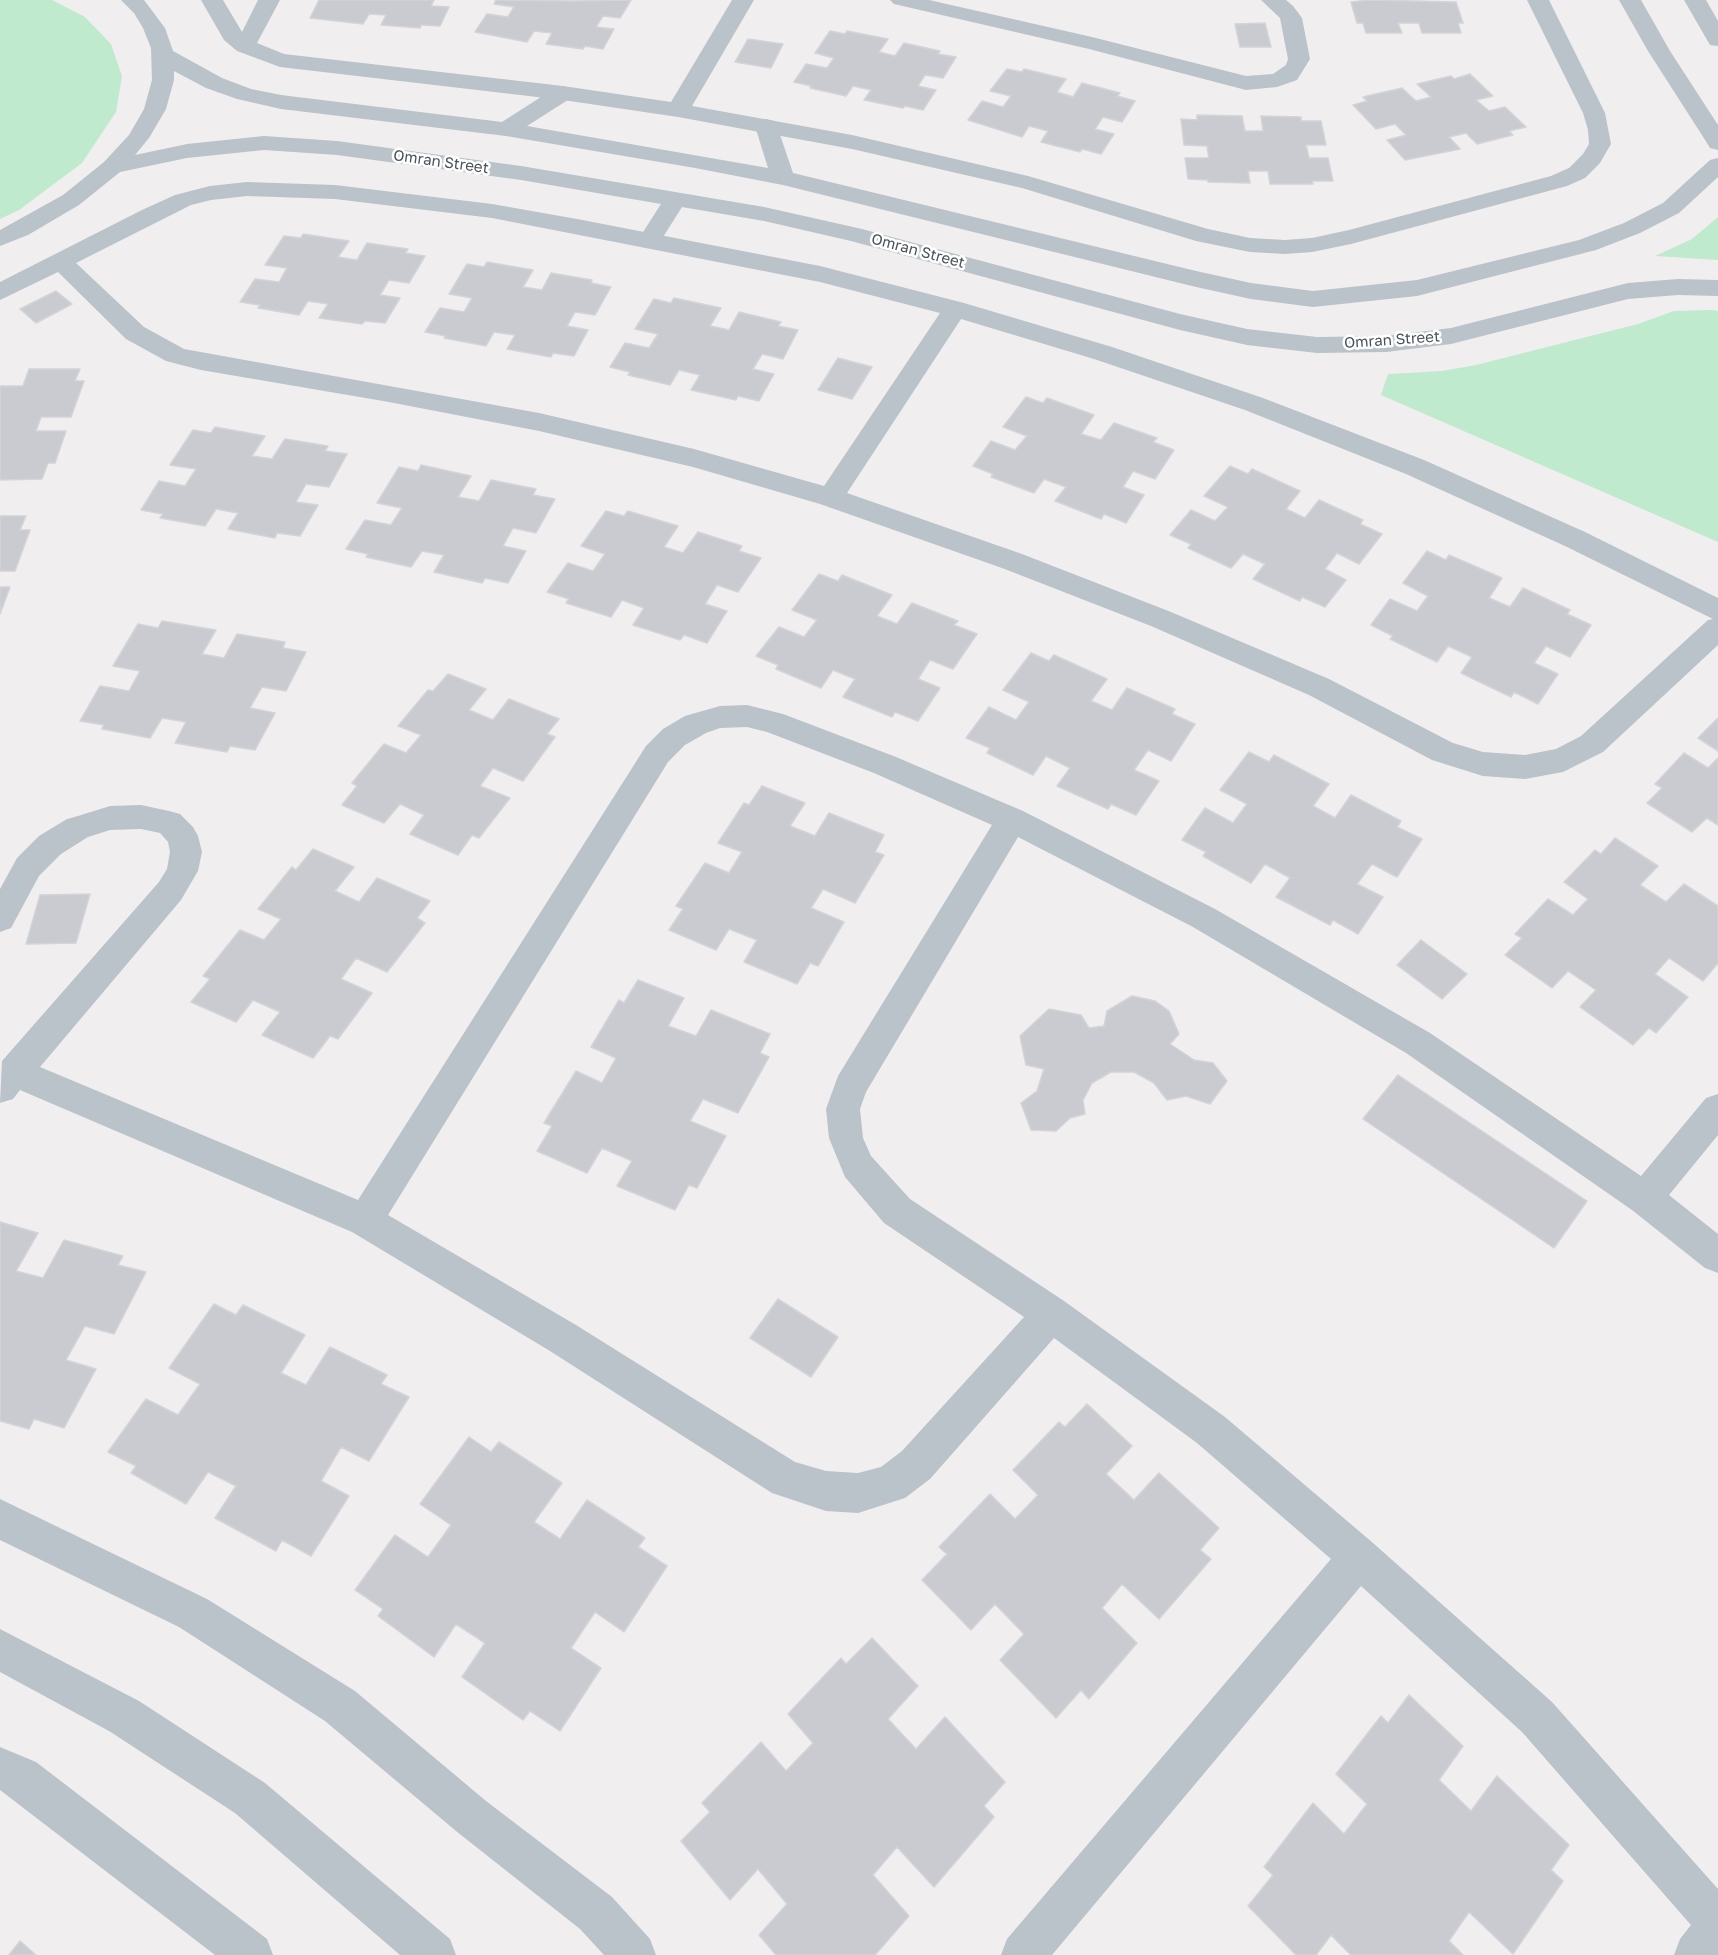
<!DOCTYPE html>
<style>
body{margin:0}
canvas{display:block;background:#f0eeee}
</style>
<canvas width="1718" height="1955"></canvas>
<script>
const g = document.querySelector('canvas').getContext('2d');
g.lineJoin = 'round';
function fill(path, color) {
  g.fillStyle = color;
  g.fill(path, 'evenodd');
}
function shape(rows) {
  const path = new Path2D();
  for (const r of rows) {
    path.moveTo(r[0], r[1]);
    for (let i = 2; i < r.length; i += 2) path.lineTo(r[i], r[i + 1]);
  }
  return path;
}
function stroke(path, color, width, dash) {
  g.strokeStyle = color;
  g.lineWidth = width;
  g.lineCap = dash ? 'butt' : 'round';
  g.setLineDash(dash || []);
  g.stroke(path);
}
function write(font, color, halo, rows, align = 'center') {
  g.font = font + ' "Golos Text",sans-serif';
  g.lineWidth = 5;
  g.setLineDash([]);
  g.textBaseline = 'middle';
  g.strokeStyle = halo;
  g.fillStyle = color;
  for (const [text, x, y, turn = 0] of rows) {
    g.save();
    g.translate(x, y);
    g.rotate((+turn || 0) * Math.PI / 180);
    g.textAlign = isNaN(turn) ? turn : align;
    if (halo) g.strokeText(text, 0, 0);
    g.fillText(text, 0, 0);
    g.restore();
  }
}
fill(shape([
 [0,0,52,0,85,17,111,44,122,76,116,112,82,163,19,210,0,219],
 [1718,217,1718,260,1655,256,1692,239],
 [1711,310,1718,311,1718,542,1381,395,1388,374,1442,371,1476,365,1638,324,1674,311]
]), '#c0eacd');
const building = shape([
 [319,0,434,0,431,6,449,7,440,26,421,25,420,28,381,25,386,15,369,14,363,24,310,18,319,0],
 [496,0,573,1,631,0,620,18,603,16,596,27,614,29,603,49,585,46,583,49,546,44,552,33,534,31,527,42,475,32,487,14,508,17,514,7,494,4,496,0],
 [1369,0,1456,2,1463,23,1458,23,1461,33,1422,33,1419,23,1398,23,1402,33,1366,33,1363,23,1357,23,1351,2,1369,0],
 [1265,23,1271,47,1240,47,1235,24,1265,23],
 [830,31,845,34,847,31,888,39,879,52,895,56,904,43,940,51,938,54,956,57,943,78,925,75,918,86,936,90,923,110,905,106,903,108,864,100,871,90,853,86,846,96,810,88,811,86,794,82,806,64,827,68,834,58,815,53,830,31],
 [748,39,783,44,771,68,735,62,748,39],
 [1007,69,1022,72,1024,69,1066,79,1057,92,1073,97,1082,83,1120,93,1117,96,1135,101,1122,122,1103,117,1095,129,1114,134,1101,154,1082,149,1080,152,1041,142,1048,131,1029,126,1022,137,968,120,982,101,1003,107,1011,96,990,91,1007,69],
 [1470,74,1493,96,1476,100,1489,111,1505,107,1526,127,1509,131,1513,135,1477,144,1466,133,1449,137,1460,149,1405,160,1387,140,1406,135,1395,124,1376,129,1353,105,1367,101,1363,97,1402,88,1416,101,1431,97,1417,84,1451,76,1454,79,1470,74],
 [1197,115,1242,116,1245,131,1263,131,1261,116,1301,117,1301,121,1321,121,1326,145,1306,145,1309,158,1328,158,1333,181,1312,181,1313,184,1270,184,1268,171,1248,171,1250,183,1208,182,1208,180,1188,179,1185,158,1209,158,1207,146,1184,145,1181,119,1197,120,1197,115],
 [303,234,349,241,338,257,357,260,367,243,408,249,405,253,425,256,409,283,389,280,380,295,400,298,385,323,365,321,362,324,319,318,328,304,308,301,299,315,258,308,260,305,240,302,255,279,279,282,287,268,265,265,284,236,301,238,303,234],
 [487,262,533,270,523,287,542,290,551,273,592,280,591,283,611,287,595,315,575,312,567,326,588,330,574,356,553,353,551,357,507,349,515,335,494,332,486,346,444,338,446,336,425,332,440,308,464,312,472,298,449,294,467,264,484,267,487,262],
 [56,291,72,304,36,323,20,309,56,291],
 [674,298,721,308,710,326,729,330,739,312,781,322,778,326,798,330,783,359,762,354,753,369,774,374,759,401,738,396,736,400,691,390,700,375,679,370,670,385,628,375,630,372,610,367,625,343,649,348,658,334,635,329,654,299,671,303,674,298],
 [838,358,872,367,852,399,818,390,838,358],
 [29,369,80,369,75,381,84,381,71,417,41,417,36,431,66,431,55,463,48,463,42,479,0,480,0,386,23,386,29,369],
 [1026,397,1043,403,1047,398,1094,415,1081,434,1101,440,1114,423,1157,438,1153,442,1174,450,1155,479,1133,471,1123,487,1144,495,1126,523,1104,514,1101,519,1055,501,1066,487,1044,479,1034,493,991,477,993,474,973,466,991,441,1015,450,1027,436,1003,427,1026,397],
 [215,427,265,436,252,456,272,459,285,439,328,446,325,451,347,454,329,487,306,484,296,502,318,505,300,536,277,533,275,538,228,529,238,513,216,509,205,526,160,518,163,514,141,510,159,481,185,486,196,469,170,465,193,430,211,433,215,427],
 [421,465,471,476,458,497,479,501,491,480,536,489,533,495,555,499,536,533,513,528,503,546,526,551,508,583,485,578,482,583,434,572,444,555,422,551,411,567,366,557,368,554,346,549,365,520,391,525,402,508,377,503,399,467,418,471,421,465],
 [1230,466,1248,474,1252,469,1300,491,1286,509,1305,518,1319,500,1363,520,1360,524,1382,534,1359,564,1337,553,1325,569,1346,580,1325,607,1302,597,1300,601,1253,579,1265,564,1243,554,1231,568,1188,548,1191,544,1170,535,1191,510,1215,521,1228,507,1204,496,1230,466],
 [606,511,624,516,628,511,678,526,664,547,683,553,698,532,742,546,739,551,761,558,738,592,717,585,705,604,727,611,707,643,684,635,680,640,633,625,644,608,622,600,611,617,566,603,569,599,547,592,568,563,593,571,605,554,581,546,606,511],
 [0,516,26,516,20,530,30,530,15,571,0,571,0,516],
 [1427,551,1446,560,1449,555,1502,578,1489,598,1510,607,1523,588,1570,610,1567,614,1591,625,1570,657,1546,646,1534,663,1558,674,1538,704,1514,692,1511,697,1461,673,1472,657,1448,646,1437,662,1390,639,1393,636,1371,625,1390,599,1417,611,1428,596,1403,583,1427,551],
 [819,574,838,581,842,575,892,595,877,616,897,624,912,603,958,621,954,625,977,634,953,669,930,660,918,679,940,688,918,721,895,712,892,717,843,697,855,679,833,670,821,688,776,669,778,665,756,656,779,627,804,637,817,620,792,610,819,574],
 [0,587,10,587,0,614,0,587],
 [162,621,216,630,202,654,224,658,237,634,285,642,283,648,306,652,286,691,262,687,250,708,275,713,255,750,230,746,227,752,175,743,186,722,162,718,150,738,102,729,104,725,80,721,100,686,129,691,140,671,113,666,138,624,158,628,162,621],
 [1031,653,1049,661,1054,655,1107,679,1091,701,1112,710,1127,688,1175,709,1172,714,1195,724,1171,761,1148,750,1134,770,1159,781,1136,815,1111,804,1108,809,1057,786,1070,768,1046,756,1033,775,987,753,990,748,966,738,989,707,1016,720,1029,702,1003,690,1031,653],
 [448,674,486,689,469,710,493,720,509,699,559,719,547,734,555,737,523,781,493,768,480,786,510,798,479,838,472,835,458,855,410,834,424,815,400,804,384,823,342,805,357,786,352,783,384,744,406,753,421,735,398,726,428,690,433,691,448,674],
 [1718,718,1718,751,1698,738,1718,718],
 [1249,752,1269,762,1274,755,1329,784,1313,806,1335,818,1351,795,1401,821,1397,827,1422,839,1397,877,1372,864,1357,884,1383,897,1358,934,1333,920,1330,925,1276,897,1290,878,1265,864,1251,883,1203,856,1206,852,1182,840,1205,808,1233,823,1247,804,1220,790,1249,752],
 [1684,753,1708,768,1718,758,1718,825,1707,818,1692,832,1647,803,1662,788,1655,784,1684,753],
 [762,786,805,803,790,826,815,836,829,813,884,835,875,852,884,855,855,903,823,889,811,908,844,922,818,966,810,963,797,984,744,962,757,940,729,929,716,950,669,930,683,909,676,906,705,863,729,873,742,852,718,843,744,803,749,805,762,786],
 [1615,838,1658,866,1640,885,1666,902,1684,884,1718,906,1718,963,1703,981,1669,958,1655,974,1688,997,1656,1033,1649,1028,1633,1045,1580,1007,1596,990,1568,971,1552,988,1505,955,1522,938,1515,934,1548,899,1573,915,1588,899,1564,882,1595,850,1601,854,1615,838],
 [313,849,354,867,335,891,359,902,377,878,430,901,417,918,425,923,387,972,356,958,341,979,372,993,338,1039,330,1036,313,1058,262,1035,280,1012,253,1000,236,1022,191,1002,210,979,203,976,240,930,264,940,281,919,258,909,292,867,296,870,313,849],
 [90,894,76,943,26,944,40,895,90,894],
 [1421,940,1467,974,1442,999,1397,965,1421,940],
 [638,980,684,998,668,1026,696,1036,711,1010,770,1034,760,1053,769,1057,738,1113,703,1099,690,1121,726,1136,697,1188,689,1185,675,1210,617,1186,632,1161,602,1148,587,1173,537,1151,552,1126,544,1123,576,1071,602,1083,616,1058,591,1047,619,1000,624,1003,638,980],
 [1132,996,1155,1001,1169,1011,1179,1034,1170,1044,1194,1060,1213,1063,1227,1081,1210,1104,1186,1096,1167,1100,1154,1083,1134,1072,1111,1072,1092,1083,1083,1100,1085,1114,1070,1118,1056,1131,1031,1130,1021,1103,1037,1091,1044,1069,1026,1065,1020,1036,1049,1009,1081,1015,1089,1028,1104,1026,1107,1011,1132,996],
 [1398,1075,1587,1201,1554,1248,1363,1119,1398,1075],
 [0,1222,38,1233,16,1271,43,1278,64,1240,123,1256,118,1265,146,1272,114,1334,85,1326,66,1360,96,1369,64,1428,34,1419,29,1429,0,1421,0,1222],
 [778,1299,838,1337,811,1377,750,1338,778,1299],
 [214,1304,236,1315,243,1305,305,1335,281,1373,306,1385,330,1347,387,1375,381,1384,409,1397,369,1461,341,1447,321,1481,349,1496,311,1556,282,1540,276,1551,215,1518,236,1486,208,1472,186,1504,131,1473,136,1466,108,1452,146,1399,178,1415,200,1384,169,1368,214,1304],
 [1087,1404,1132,1446,1106,1474,1134,1500,1159,1473,1219,1528,1200,1550,1211,1559,1159,1619,1122,1584,1102,1608,1137,1643,1089,1699,1081,1690,1056,1718,1000,1660,1024,1634,995,1604,971,1630,922,1580,947,1554,939,1547,990,1494,1015,1519,1038,1495,1013,1470,1059,1422,1065,1427,1087,1404],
 [469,1437,491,1452,499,1442,562,1483,534,1522,560,1539,587,1500,645,1538,638,1547,667,1566,624,1632,595,1612,571,1648,601,1668,560,1731,530,1711,523,1720,462,1677,485,1643,456,1624,434,1657,378,1616,383,1609,355,1590,395,1535,428,1557,451,1525,420,1504,469,1437],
 [872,1638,918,1686,888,1719,916,1749,945,1717,1005,1782,984,1806,994,1817,934,1887,897,1847,873,1875,909,1916,875,1955,776,1955,759,1935,787,1904,758,1869,730,1900,681,1841,710,1812,702,1803,761,1742,786,1771,813,1743,788,1714,841,1658,846,1664,872,1638],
 [1409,1695,1463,1746,1439,1780,1471,1811,1497,1776,1569,1845,1551,1870,1563,1881,1513,1954,1469,1912,1449,1941,1463,1955,1351,1955,1331,1935,1316,1955,1296,1955,1248,1906,1273,1875,1264,1867,1313,1803,1344,1834,1367,1804,1336,1774,1381,1716,1388,1723,1409,1695],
 [20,1941,36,1955,9,1955,20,1941]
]);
fill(building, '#c9cbd0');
stroke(building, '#d2d4d8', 1.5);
fill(shape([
 [201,0,223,0,242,32,258,0,280,0,257,43,284,54,563,86,671,102,732,0,754,0,692,106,852,135,1028,176,1208,229,1250,238,1285,240,1312,238,1349,230,1551,176,1569,168,1583,154,1589,144,1588,130,1583,113,1527,0,1549,0,1605,113,1611,144,1600,163,1585,178,1567,186,1351,244,1312,252,1285,254,1250,252,1196,241,1022,188,852,149,678,117,563,100,280,67,237,51,224,40,201,0],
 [890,0,929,0,1092,37,1246,76,1273,74,1286,65,1288,59,1280,18,1261,0,1286,0,1293,6,1302,18,1310,59,1297,80,1277,87,1246,90,1089,49,894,4,890,0],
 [247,182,335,185,492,204,577,219,820,266,964,303,1112,347,1263,398,1424,460,1585,532,1718,598,1718,645,1603,752,1563,772,1525,779,1483,776,1432,760,1309,695,1151,626,1002,568,820,504,693,467,539,431,389,402,201,370,166,361,126,339,58,272,0,300,0,282,142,210,175,195,210,186,247,182],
 [247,196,335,199,492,218,820,282,940,313,824,486,694,449,539,413,184,349,144,327,76,263,191,205,211,200,247,196],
 [961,319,1094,359,1245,410,1406,474,1565,546,1713,619,1708,620,1581,736,1556,749,1525,755,1483,752,1453,743,1329,679,1171,612,1022,554,847,493,961,319],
 [747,705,783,714,896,757,1023,811,1215,909,1430,1033,1641,1176,1706,1098,1718,1094,1718,1135,1669,1195,1718,1234,1718,1273,1705,1268,1632,1210,1406,1053,1193,927,1018,837,866,1092,860,1109,863,1138,871,1156,910,1199,1064,1301,1225,1417,1373,1543,1552,1702,1718,1889,1718,1955,1674,1955,1680,1939,1691,1925,1522,1732,1361,1586,1052,1955,1001,1955,1007,1939,1331,1559,1197,1443,1054,1338,930,1479,905,1498,858,1513,826,1511,772,1493,550,1351,352,1232,20,1090,13,1099,0,1103,2,1061,159,882,167,869,170,852,168,842,160,833,141,829,110,830,88,837,61,854,39,876,11,928,0,932,0,889,17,858,39,836,67,819,78,816,110,806,141,805,169,811,180,814,193,827,198,836,202,852,198,871,181,900,40,1067,358,1200,646,746,663,729,685,716,720,706,747,705],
 [747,727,767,732,874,773,992,825,838,1076,826,1109,829,1138,845,1177,884,1223,1024,1317,902,1451,881,1467,858,1473,826,1471,795,1462,576,1325,388,1215,668,762,685,745,706,733,720,728,747,727],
 [0,1499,207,1599,355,1691,486,1801,612,1897,650,1939,656,1955,604,1955,580,1929,456,1831,325,1721,179,1627,0,1540,0,1499]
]), '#bac3c9');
fill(shape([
 [121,0,144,0,165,28,173,51,222,78,251,89,281,95,502,122,555,88,563,86,571,88,574,93,571,98,527,126,768,168,755,126,758,121,766,119,774,121,777,126,793,173,1196,271,1251,283,1313,291,1417,280,1579,240,1624,223,1663,203,1710,160,1718,158,1718,177,1679,213,1640,233,1596,250,1417,296,1313,307,1251,299,1196,287,783,185,695,168,506,136,281,109,237,99,206,88,174,71,174,80,166,109,149,138,135,155,187,144,264,136,337,141,521,166,764,207,862,229,1180,314,1247,329,1317,337,1386,336,1451,328,1628,283,1678,279,1718,280,1718,296,1678,295,1628,299,1451,344,1386,352,1317,353,1247,345,1180,330,851,241,764,221,682,207,658,245,650,247,642,245,638,240,661,204,521,180,337,155,264,150,187,158,120,172,79,205,28,235,0,246,0,230,63,195,104,162,129,135,144,109,152,80,151,48,143,28,134,13,121,0],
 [1619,0,1641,0,1670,51,1718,125,1718,150,1710,148,1707,143,1648,51,1619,0],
 [1684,0,1706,0,1718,21,1718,46,1710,45,1684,0],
 [0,1629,139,1701,265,1783,450,1939,456,1955,400,1955,235,1813,109,1731,0,1672,0,1629],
 [0,1747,36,1762,267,1939,273,1955,215,1955,0,1790,0,1747]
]), '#bac3c9');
write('15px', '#485259', '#fff', [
 ["Omran Street",441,162,8],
 ["Omran Street",918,251,15],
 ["Omran Street",1392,340,-4]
]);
</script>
